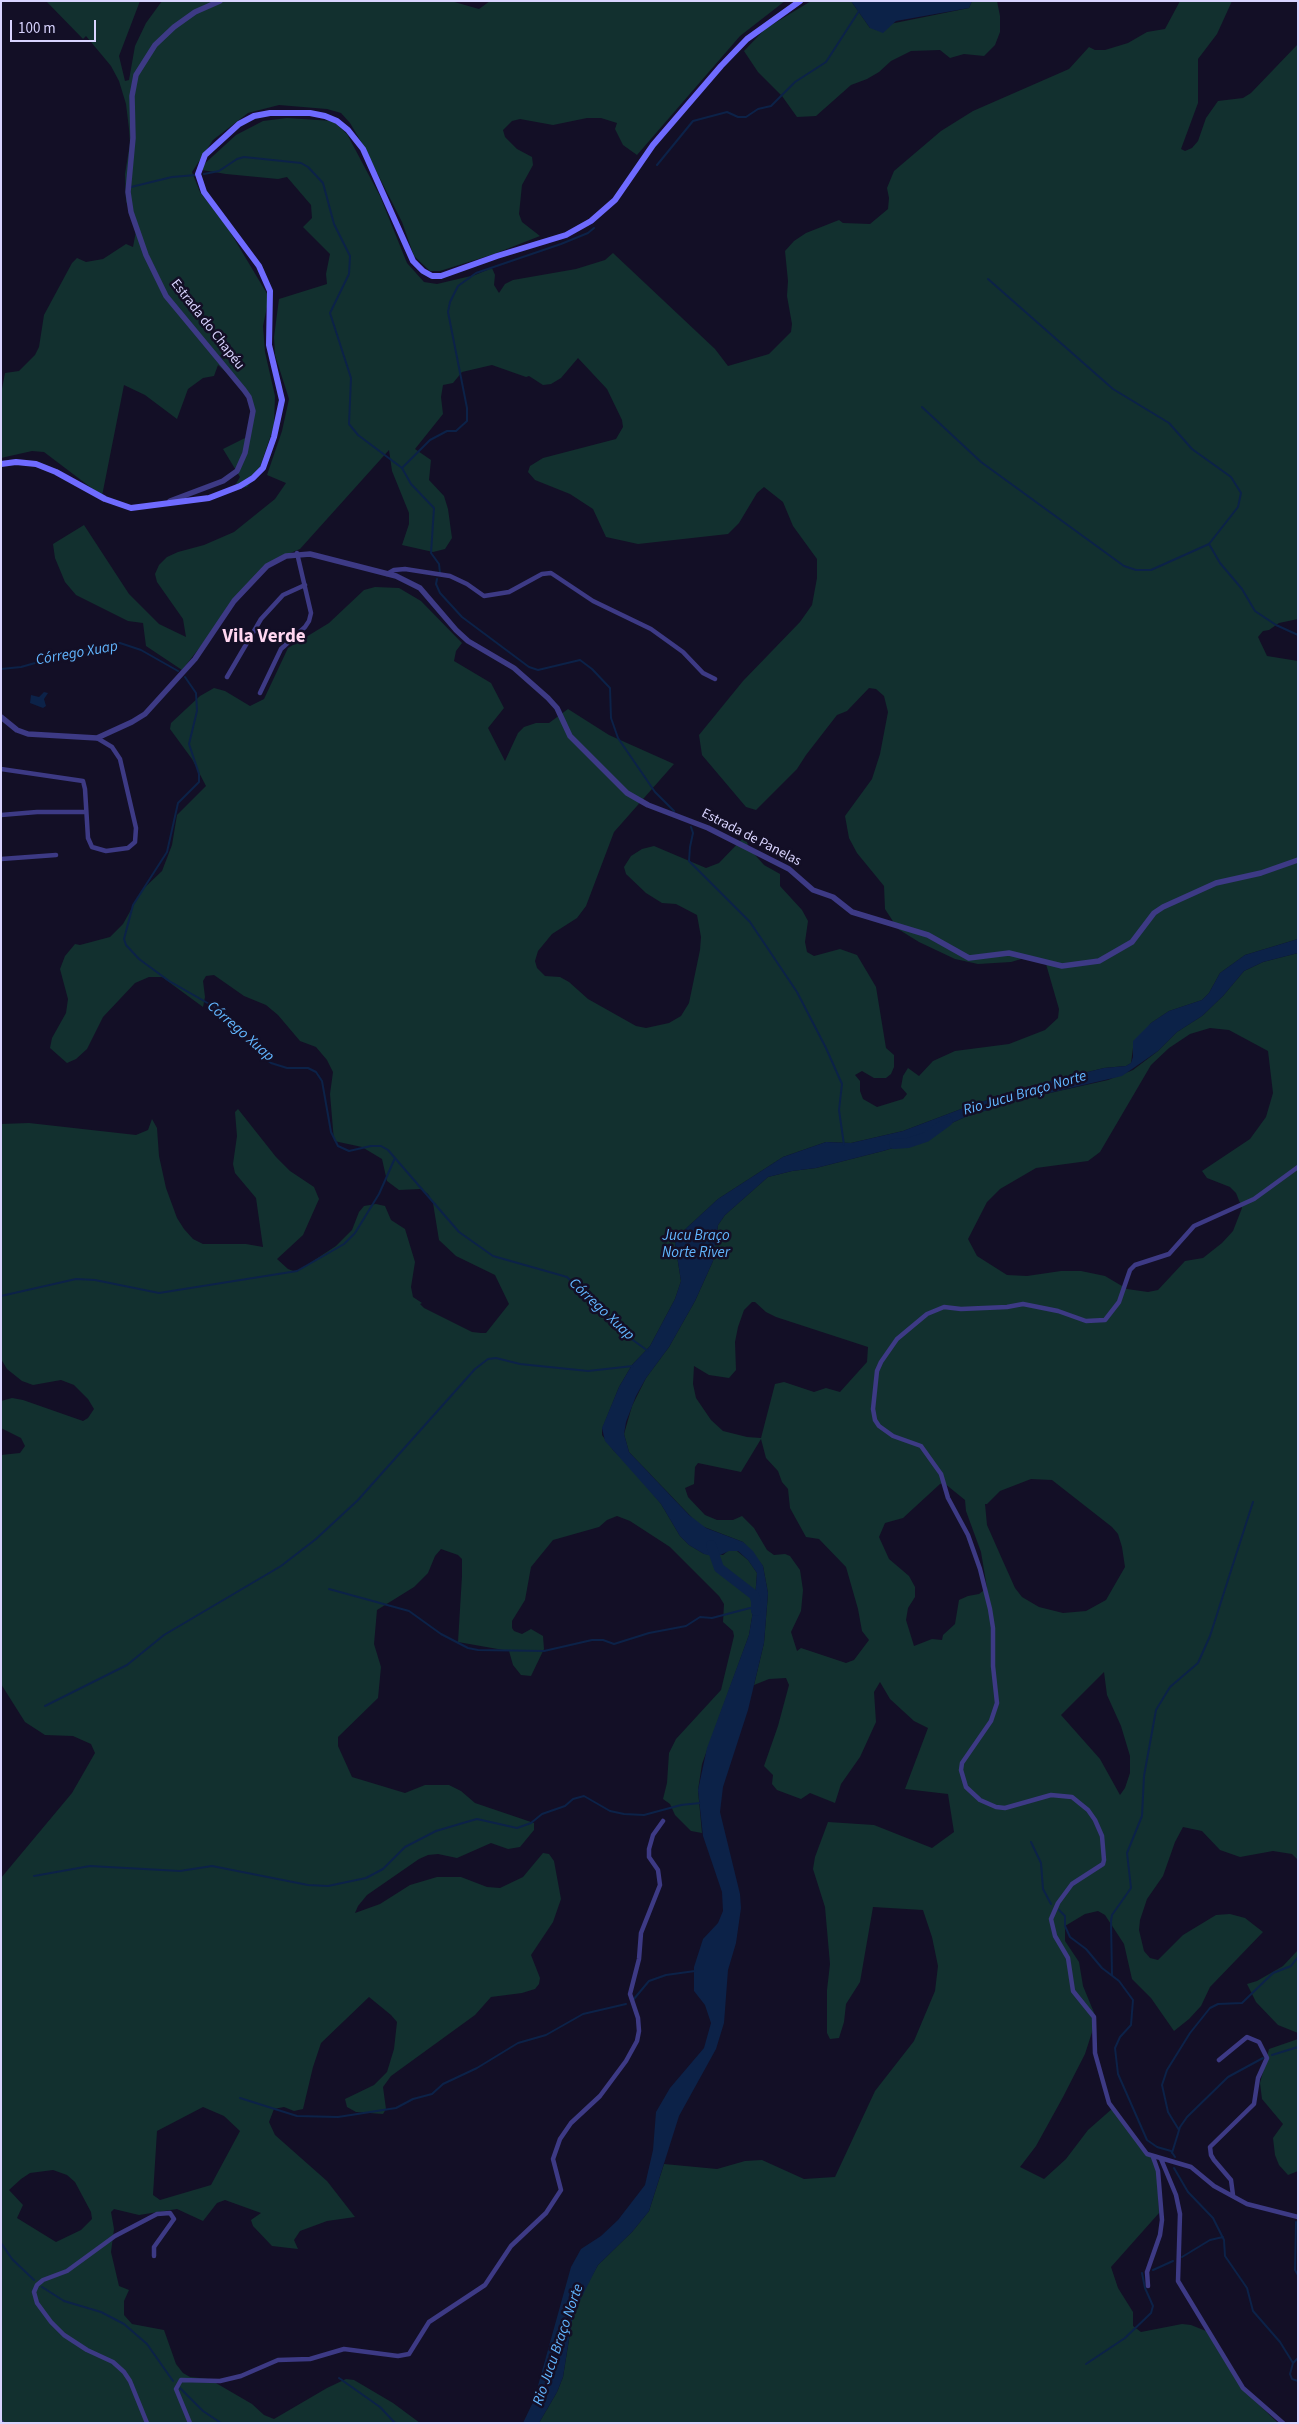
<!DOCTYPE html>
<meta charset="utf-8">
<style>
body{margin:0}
#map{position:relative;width:1299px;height:2424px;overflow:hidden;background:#130f26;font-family:"Source Sans 3",sans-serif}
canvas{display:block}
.frame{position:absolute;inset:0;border:2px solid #d9d4ff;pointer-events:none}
.scale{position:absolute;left:10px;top:20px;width:86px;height:22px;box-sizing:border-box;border:2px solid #d9d4ff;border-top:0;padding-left:6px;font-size:15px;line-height:18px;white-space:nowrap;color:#d9d4ff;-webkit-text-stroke:4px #130f26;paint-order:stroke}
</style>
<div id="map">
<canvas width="1299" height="2424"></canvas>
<div class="frame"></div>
<div class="scale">100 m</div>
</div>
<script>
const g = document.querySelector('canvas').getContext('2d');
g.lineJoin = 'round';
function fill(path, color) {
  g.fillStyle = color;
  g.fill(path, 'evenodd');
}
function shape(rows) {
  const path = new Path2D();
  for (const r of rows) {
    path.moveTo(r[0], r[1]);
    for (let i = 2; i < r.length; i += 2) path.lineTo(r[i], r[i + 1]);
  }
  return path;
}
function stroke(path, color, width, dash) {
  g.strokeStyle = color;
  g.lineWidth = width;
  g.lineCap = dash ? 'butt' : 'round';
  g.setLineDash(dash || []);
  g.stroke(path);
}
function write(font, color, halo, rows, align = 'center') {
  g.font = font + ' "Source Sans 3",sans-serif';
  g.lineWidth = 5;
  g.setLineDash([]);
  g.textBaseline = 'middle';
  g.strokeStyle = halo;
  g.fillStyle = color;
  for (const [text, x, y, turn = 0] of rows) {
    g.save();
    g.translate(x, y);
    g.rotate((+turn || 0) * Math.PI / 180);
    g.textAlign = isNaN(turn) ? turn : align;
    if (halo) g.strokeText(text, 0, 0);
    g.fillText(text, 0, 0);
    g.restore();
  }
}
fill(shape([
 [46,1,140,1,119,56,125,81,129,80,135,46,146,23,162,1,451,1,479,9,490,1,785,1,740,36,637,155,623,145,615,129,617,123,601,118,587,118,553,125,520,119,512,121,503,130,505,137,517,149,532,157,533,165,522,185,519,214,522,222,540,236,494,254,440,271,430,271,414,256,402,222,363,145,350,123,341,113,327,109,279,105,248,113,213,140,192,172,200,192,229,230,269,297,263,326,265,352,275,396,274,426,258,473,247,487,233,489,240,477,223,449,249,436,252,403,239,384,218,365,214,376,203,378,188,389,177,419,145,395,124,385,102,496,44,452,32,451,1,458,1,394,5,373,19,371,35,355,39,347,44,315,72,263,77,258,86,262,103,259,126,244,133,247,136,231,126,201,125,174,130,143,129,129,126,104,119,81,111,66,86,36,83,39],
 [811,1,851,1,870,28,969,8,972,1,997,1,1000,16,1000,32,995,45,984,56,964,54,950,58,940,50,911,51,891,61,879,72,867,79,851,85,816,116,797,117,782,96,758,72,744,51,765,29],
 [1180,1,1232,1,1217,34,1198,59,1198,103,1181,149,1185,151,1192,148,1198,141,1206,118,1218,101,1243,98,1251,93,1298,44,1298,619,1279,623,1269,630,1263,631,1258,637,1267,656,1298,661,1298,939,1245,955,1220,973,1209,993,1202,1000,1169,1011,1151,1023,1133,1048,1131,1063,1126,1066,1104,1068,1051,1081,1039,1086,977,1103,903,1131,851,1143,826,1142,783,1157,718,1199,679,1235,675,1243,681,1281,675,1299,650,1346,632,1365,619,1387,602,1429,602,1435,613,1450,634,1471,661,1504,680,1536,689,1545,704,1554,723,1555,729,1550,737,1551,748,1560,757,1573,755,1599,749,1635,702,1764,698,1790,702,1833,691,1831,675,1815,670,1804,663,1799,667,1783,669,1753,676,1739,721,1690,734,1636,733,1631,723,1622,724,1604,719,1596,670,1547,630,1521,617,1516,607,1520,599,1527,553,1540,531,1567,525,1600,512,1621,512,1628,514,1631,522,1634,531,1629,543,1636,544,1649,531,1676,521,1675,513,1665,509,1651,458,1642,462,1576,462,1559,458,1555,441,1549,435,1556,428,1573,414,1587,377,1610,374,1644,381,1667,378,1698,338,1737,338,1746,352,1777,405,1793,425,1785,449,1785,461,1791,475,1803,534,1823,534,1830,520,1847,508,1849,491,1843,457,1858,438,1854,428,1855,419,1859,367,1895,358,1906,355,1913,380,1904,410,1885,437,1877,461,1877,487,1887,500,1888,523,1877,543,1853,549,1854,554,1861,561,1899,553,1922,531,1955,540,1978,539,1984,535,1989,522,1993,491,1997,475,2015,391,2076,383,2087,386,2109,383,2114,356,2112,347,2107,345,2099,374,2085,387,2072,394,2049,397,2022,391,2015,369,1997,321,2043,313,2067,303,2109,294,2111,284,2107,274,2109,269,2122,275,2135,327,2181,355,2217,327,2221,300,2231,294,2240,298,2249,272,2246,253,2226,251,2220,261,2213,225,2200,217,2203,203,2221,177,2209,139,2215,114,2209,111,2212,114,2229,111,2252,119,2286,129,2290,124,2301,124,2315,132,2324,164,2330,176,2364,183,2373,190,2377,209,2379,252,2404,264,2415,274,2419,327,2388,346,2379,354,2380,393,2403,420,2423,1,2423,1,1878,72,1793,95,1753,91,1744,73,1736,45,1735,25,1722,1,1684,1,1455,20,1453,25,1446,21,1438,1,1428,1,1401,12,1398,23,1400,83,1421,88,1418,94,1409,88,1399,74,1385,61,1380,33,1385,22,1381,7,1369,1,1359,1,1124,29,1123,136,1135,148,1130,152,1119,157,1128,159,1156,166,1188,177,1218,184,1229,193,1239,203,1244,246,1244,263,1247,256,1198,235,1173,233,1164,237,1136,235,1112,238,1109,276,1157,290,1171,314,1187,319,1199,303,1235,277,1259,288,1269,296,1272,336,1246,352,1230,359,1212,364,1206,376,1204,385,1206,391,1220,405,1229,415,1262,411,1287,413,1297,422,1303,420,1304,424,1308,472,1332,481,1333,486,1333,509,1304,495,1275,456,1256,439,1240,433,1203,428,1194,420,1189,399,1190,387,1181,382,1159,362,1147,334,1141,330,1094,333,1072,327,1060,316,1047,300,1041,278,1015,266,1005,244,996,214,975,206,976,203,981,205,997,203,1007,162,977,149,977,135,983,103,1017,87,1049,76,1059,67,1063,50,1048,52,1038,66,1013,68,999,60,969,65,956,75,944,80,945,110,937,123,924,142,890,162,871,172,845,177,815,206,786,192,759,170,729,171,723,200,696,214,688,225,691,250,706,264,699,288,648,329,623,364,590,375,587,399,588,421,601,462,643,456,651,454,661,491,683,504,708,488,728,505,761,518,733,524,727,536,723,549,723,568,709,609,735,674,764,614,832,586,906,577,918,552,934,538,951,535,961,537,968,545,976,560,977,569,982,588,999,636,1026,646,1028,669,1023,681,1016,689,1003,700,950,701,937,697,915,676,904,662,903,646,893,626,874,624,867,631,856,642,849,654,846,706,868,719,863,745,836,749,848,764,865,780,874,780,886,802,910,808,921,805,942,807,952,814,956,840,949,857,955,876,987,886,1048,894,1055,894,1067,891,1074,886,1078,874,1078,862,1071,855,1075,860,1081,860,1091,863,1099,877,1107,903,1099,907,1094,901,1087,903,1076,908,1068,919,1076,933,1061,955,1051,1009,1044,1045,1030,1058,1018,1059,1009,1046,964,1028,957,1011,962,978,964,955,959,919,942,898,929,885,909,884,886,857,853,849,838,845,816,872,779,880,754,888,712,884,696,876,689,869,688,847,711,837,715,806,755,797,769,756,810,746,807,702,755,699,735,743,681,800,622,812,605,817,578,817,559,793,526,783,502,764,487,757,493,739,523,728,534,638,544,606,537,593,509,570,494,535,480,528,472,530,466,543,458,616,439,623,427,622,420,607,389,578,358,561,378,551,384,543,385,529,376,526,377,492,365,462,372,453,383,443,385,441,397,443,414,415,449,431,460,429,480,444,496,448,509,452,538,445,549,433,552,402,545,409,524,409,513,392,471,389,450,300,549,274,560,232,600,208,637,182,670,146,646,143,623,128,621,76,595,65,582,55,558,53,544,84,525,129,594,159,624,186,637,183,619,157,582,155,574,159,565,167,557,178,552,204,545,234,532,275,499,286,483,267,475,282,431,289,399,275,355,274,337,279,299,327,284,326,274,330,254,303,227,312,218,311,205,287,177,278,179,226,174,202,170,202,166,236,135,263,121,287,118,333,121,347,134,380,196,407,263,424,282,437,284,475,275,492,268,495,275,494,285,499,293,505,284,513,280,576,269,605,260,613,253,715,349,728,366,769,354,791,332,792,324,787,296,788,281,785,251,794,241,806,233,839,220,843,223,870,224,888,209,889,198,887,188,894,171,941,131,973,111,1069,69,1089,47,1095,50,1105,50,1128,43,1147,32,1165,29],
 [203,2107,224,2116,240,2131,211,2185,160,2200,153,2195,157,2131],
 [53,2170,67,2175,75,2182,91,2212,92,2219,81,2230,56,2242,17,2218,23,2205,9,2190,21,2179,30,2173],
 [1298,953,1298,1860,1292,1854,1273,1851,1240,1857,1220,1850,1202,1831,1183,1827,1175,1842,1163,1876,1147,1899,1140,1920,1139,1930,1144,1951,1150,1958,1158,1960,1183,1935,1216,1915,1230,1914,1245,1918,1263,1932,1210,1987,1201,2006,1189,2019,1174,2031,1151,1998,1132,1979,1124,1944,1105,1915,1098,1911,1085,1914,1065,1926,1065,1941,1079,1962,1083,1986,1095,2015,1093,2029,1085,2054,1063,2097,1036,2146,1020,2167,1044,2179,1066,2159,1088,2130,1113,2108,1157,2165,1159,2213,1111,2267,1118,2288,1133,2312,1133,2326,1141,2332,1182,2324,1191,2325,1206,2331,1249,2395,1278,2423,539,2423,557,2392,563,2377,573,2314,588,2283,598,2265,632,2232,649,2211,664,2164,717,2169,745,2161,762,2160,804,2179,835,2177,875,2091,914,2041,935,1991,938,1966,932,1937,923,1910,873,1907,860,1982,846,2004,844,2022,839,2038,830,2039,827,2033,827,1990,830,1964,825,1907,813,1869,815,1857,828,1822,874,1825,932,1848,954,1832,948,1794,905,1789,928,1728,914,1721,890,1699,880,1682,874,1692,876,1722,860,1757,841,1784,835,1803,810,1793,801,1799,777,1790,772,1784,773,1775,764,1766,778,1726,789,1685,786,1678,769,1679,754,1685,764,1643,768,1593,763,1566,743,1542,699,1525,629,1452,624,1434,632,1406,646,1378,669,1347,695,1301,713,1261,718,1225,725,1215,768,1177,792,1171,816,1168,883,1151,906,1144,965,1117,1019,1100,1108,1080,1133,1070,1158,1051,1177,1032,1202,1016,1223,996,1244,971,1263,962],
 [1210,1028,1229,1030,1268,1051,1273,1093,1266,1117,1250,1139,1202,1171,1207,1178,1230,1187,1236,1193,1242,1208,1233,1231,1222,1243,1203,1258,1185,1261,1158,1290,1148,1292,1127,1289,1105,1276,1081,1271,1061,1271,1027,1276,1007,1275,977,1256,968,1239,987,1202,1000,1189,1036,1168,1088,1161,1100,1152,1151,1065,1169,1048,1190,1034],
 [752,1302,755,1302,766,1312,776,1317,868,1347,867,1362,840,1392,826,1388,814,1392,784,1382,775,1384,761,1438,747,1437,723,1431,711,1420,696,1398,693,1384,694,1366,709,1375,729,1378,736,1370,735,1342,738,1327,744,1310],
 [761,1439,766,1458,778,1471,782,1482,788,1489,790,1508,806,1537,819,1539,846,1567,858,1609,862,1631,869,1640,854,1660,846,1663,801,1648,797,1651,791,1632,801,1611,803,1590,800,1570,790,1556,785,1554,774,1555,767,1550,754,1528,742,1516,733,1520,717,1520,705,1515,688,1497,685,1488,694,1484,695,1467,698,1463,741,1472],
 [1031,1479,1052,1480,1112,1527,1118,1534,1122,1547,1125,1567,1106,1600,1086,1611,1063,1613,1039,1607,1022,1597,1015,1588,1002,1559,987,1525,985,1504,987,1504,1000,1491],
 [944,1483,965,1500,966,1511,981,1552,987,1588,979,1594,968,1596,959,1600,955,1624,943,1635,942,1640,932,1639,914,1646,906,1620,908,1608,915,1597,915,1587,909,1576,889,1559,879,1537,885,1523,903,1518,940,1484],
 [1104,1672,1107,1695,1121,1726,1130,1756,1130,1773,1125,1788,1120,1795,1100,1759,1061,1715],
 [1298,1950,1298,2033,1278,2025,1256,2002,1247,1984,1257,1981,1283,1966],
 [1298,2039,1298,2171,1288,2175,1279,2165,1275,2155,1273,2138,1283,2124,1262,2099,1260,2083,1269,2049]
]), '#12302f');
fill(shape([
 [851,1,972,1,969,8,896,21,883,33,870,28],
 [44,692,48,693,44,699,46,706,43,708,30,703,31,695,39,697],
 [1298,939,1298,953,1263,962,1244,971,1223,996,1202,1016,1177,1032,1158,1051,1122,1076,1019,1100,965,1117,906,1144,883,1151,816,1168,792,1171,768,1177,725,1215,718,1225,713,1261,695,1301,669,1347,646,1378,636,1396,626,1422,624,1434,629,1452,689,1515,706,1528,743,1542,753,1551,763,1566,768,1593,764,1643,748,1710,723,1787,720,1812,740,1894,741,1908,736,1943,728,1970,724,2023,716,2049,679,2116,649,2211,632,2232,598,2265,573,2314,563,2377,557,2392,539,2423,523,2423,534,2400,571,2267,581,2249,601,2236,618,2220,645,2185,653,2150,656,2112,670,2088,704,2048,711,2023,705,2005,694,1991,694,1967,703,1939,718,1923,723,1911,722,1892,703,1836,698,1790,707,1748,749,1635,755,1599,757,1573,748,1560,738,1551,729,1551,716,1557,704,1554,689,1545,680,1536,661,1504,605,1441,602,1428,619,1387,632,1365,650,1346,675,1299,681,1281,675,1243,679,1235,718,1199,783,1157,826,1142,851,1143,903,1131,977,1103,1039,1086,1051,1081,1104,1068,1126,1066,1131,1063,1133,1057,1133,1041,1151,1023,1169,1011,1202,1000,1209,993,1220,973,1245,955]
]), '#0c2248');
stroke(shape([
 [657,165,693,121,727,112,738,117,746,117,758,109,771,106,795,82,826,62,859,11],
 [204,174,219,171,237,159,244,157,301,163,308,167,323,183,334,224,350,256,349,274,330,313,351,378,349,424,358,435,402,468,411,484,434,508,431,553,439,564,440,573],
 [131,187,172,177,196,175],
 [922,407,981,462,1124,566,1136,570,1151,570,1209,544,1238,507,1241,493,1231,477,1192,449,1169,423,1113,389,988,279],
 [402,468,430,440,447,431,456,431,467,421,467,408,448,312,450,302,458,286,476,273,561,244,588,233,594,228],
 [1209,544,1220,563,1242,589,1255,611,1276,625,1298,635],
 [437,579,436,584,440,593,462,617,529,667,538,670,580,660,592,669,610,688,611,718,618,738,655,792,674,811],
 [1,669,21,667,74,652,120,643,141,650,178,671],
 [185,677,196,693,197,711,189,744,199,774,199,782,178,803,167,852,133,905,124,939,126,945,139,959,169,981,218,1009,261,1056,271,1063,287,1068,308,1068,316,1072,322,1081,331,1132,338,1146,349,1151,371,1146,381,1146,388,1150,459,1232,493,1256,567,1277,622,1332,648,1351],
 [691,827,693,833,690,847,689,861,750,922,797,992,826,1048,842,1084,839,1110,844,1145],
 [1,1296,76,1279,95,1280,159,1293,297,1271,344,1244,355,1233,379,1194,395,1158],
 [329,1589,409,1611,441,1634,468,1648,478,1650,544,1651,592,1640,603,1640,614,1644,649,1633,686,1626,700,1617,712,1618,750,1608,754,1610],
 [45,1706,127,1665,164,1635,281,1566,316,1539,358,1500,475,1369,488,1359,496,1358,520,1364,588,1371,633,1366],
 [1031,1842,1041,1863,1043,1889,1051,1904],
 [34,1876,90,1866,180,1871,212,1866,308,1885,328,1886,366,1878,383,1869,405,1847,436,1831,463,1823,477,1819,517,1828,531,1823,542,1814,565,1806,573,1799,584,1796,610,1811,624,1814,644,1815,681,1805,700,1803],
 [1059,1910,1065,1916,1065,1926,1070,1937,1086,1949,1102,1968,1119,1981,1133,2000,1131,2025,1120,2037,1115,2048,1118,2074,1147,2140,1157,2147,1171,2151,1175,2157],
 [1112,1975,1111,1921,1112,1915,1131,1888,1127,1853,1142,1816,1144,1776,1156,1710,1170,1687,1198,1663,1210,1636,1253,1502],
 [633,2000,649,1981,666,1975,695,1971],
 [1272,2055,1298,2047],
 [240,2098,297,2116,338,2117,396,2108,413,2099,432,2094,443,2084,477,2068,518,2043,546,2035,583,2014,626,2004],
 [1179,2130,1168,2112,1162,2085,1167,2070,1190,2033,1210,2008,1218,2004,1242,2003,1273,1973,1291,1966,1298,1957],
 [1172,2153,1180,2127,1187,2117,1228,2077,1263,2058],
 [1174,2168,1188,2192,1213,2218,1224,2240,1225,2256,1247,2288,1253,2311,1280,2342,1293,2363],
 [1298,2180,1298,2188],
 [1296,2222,1295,2270,1298,2275],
 [1,2243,12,2259,34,2280],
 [1182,2257,1210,2240,1223,2237],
 [1153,2270,1173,2261],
 [42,2287,64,2301,101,2312,124,2324,147,2344,173,2381],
 [1298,2358,1293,2363,1290,2374,1292,2379,1298,2381],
 [1086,2364,1125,2338,1151,2313,1153,2306,1145,2288,1142,2273],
 [339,2378,380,2407,395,2423],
 [178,2386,203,2411,221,2423]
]), '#0c2248', 2);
stroke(shape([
 [894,1144,908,1143,926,1137,948,1121],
 [711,1545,719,1568,754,1595,756,1601,756,1611]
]), '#0c2248', 10);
stroke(shape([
 [387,574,394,570,405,569,450,576,467,584,484,596,509,592,542,574,551,573,593,601,651,629,683,652,703,673,715,679],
 [227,677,261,619,283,595,305,585],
 [260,693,281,649,305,627,309,621,311,613,297,553],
 [1,769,83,781,85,789,88,838,92,847,106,851,128,848,135,842,136,828,120,759,112,747,97,738],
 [1,815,37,812,86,812],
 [1,859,56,855],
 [1298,1167,1254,1199,1194,1226,1169,1254,1135,1265,1130,1270,1119,1302,1105,1320,1086,1321,1058,1311,1023,1304,1007,1307,961,1309,944,1307,927,1314,897,1339,881,1362,877,1371,873,1409,875,1420,879,1426,893,1436,921,1446,941,1474,948,1498,968,1535,980,1569,990,1609,993,1628,993,1666,997,1703,991,1721,962,1763,961,1770,966,1787,980,1800,996,1807,1005,1808,1051,1795,1072,1797,1088,1810,1095,1820,1102,1836,1104,1860,1103,1864,1072,1884,1058,1903,1051,1919,1055,1936,1068,1958,1073,1991,1094,2017,1095,2053,1109,2103,1147,2154,1191,2167,1214,2186,1247,2204,1298,2217],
 [1219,2060,1247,2037,1259,2042,1267,2058,1258,2078,1254,2104,1210,2147,1211,2155,1214,2160,1231,2180,1233,2195],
 [1161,2159,1176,2195,1180,2214,1178,2281,1243,2388,1283,2423],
 [1148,2286,1147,2272,1160,2235,1162,2220,1158,2171,1153,2157],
 [1,2422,2,2423],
 [147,2423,130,2381,124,2372,113,2362,87,2350,64,2335,51,2322,37,2303,34,2292,37,2285,43,2280,67,2271,115,2236,157,2214,170,2213,174,2219,154,2247,154,2256],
 [190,2423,176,2389,181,2380,220,2381,241,2376,278,2360,310,2359,344,2349,398,2356,409,2354,429,2322,485,2285,511,2246,546,2213,561,2190,553,2159,560,2139,571,2123,600,2096,626,2061,637,2041,639,2031,638,2018,630,1994,639,1959,641,1933,660,1885,658,1870,649,1857,649,1849,653,1835,663,1821]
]), '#3d3a85', 4.5);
stroke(shape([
 [170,501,223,481,237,471,245,453,253,411,249,397,244,390,166,296,146,255,131,212,128,192,133,138,132,96,136,75,155,45,174,27,195,12,220,1],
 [1,717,17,730,28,734,97,738,132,722,145,714,195,659,234,601,267,566,286,556,310,554,396,576,420,588,456,630,468,641,514,668,548,698,557,708,570,736,627,793,648,805,708,828,789,869,813,890,833,897,852,912,928,935,969,958,1009,953,1062,966,1099,961,1132,942,1154,913,1163,907,1216,883,1261,873,1298,860]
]), '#3d3a85', 5.5);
stroke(shape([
 [1,464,16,462,36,464,56,472,105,499,131,508,209,498,240,486,253,478,263,468,274,437,282,400,269,345,270,291,259,266,204,192,198,174,205,155,239,124,254,116,270,113,310,113,325,116,337,121,348,130,363,149,413,261,423,271,432,276,441,276,497,256,566,235,591,221,615,200,653,145,721,66,747,39,800,1]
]), '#6f6bff', 6);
write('14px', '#d9d4ff', '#130f26', [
 ["Estrada do Chapéu",207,325,52],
 ["Estrada de Panelas",751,838,27]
]);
write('italic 15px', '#62b6ff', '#130f26', [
 ["Córrego Xuap",77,654,-10],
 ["Córrego Xuap",240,1032,41],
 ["Rio Jucu Braço Norte",1025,1094,-16],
 ["Jucu Braço",696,1237],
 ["Norte River",696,1254],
 ["Córrego Xuap",601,1310,43],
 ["Rio Jucu Braço Norte",559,2345,-71]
]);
write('bold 19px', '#ffd6f0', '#130f26', [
 ["Vila Verde",264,638]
]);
</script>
